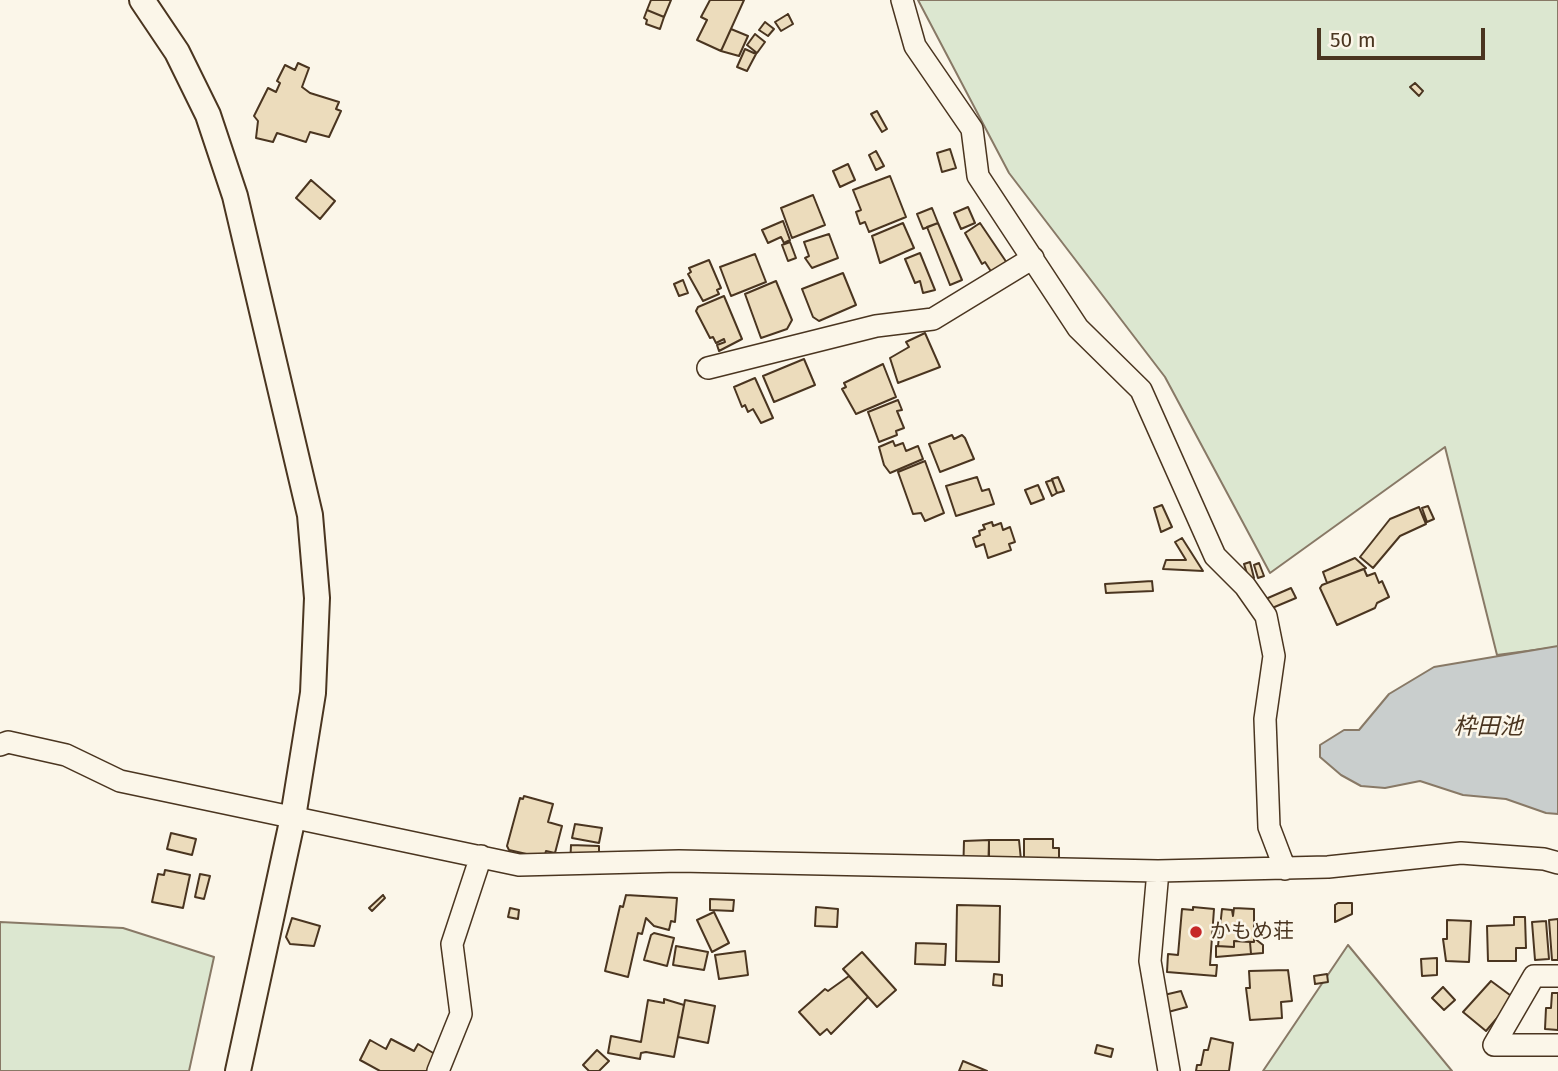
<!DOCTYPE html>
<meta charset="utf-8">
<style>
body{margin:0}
#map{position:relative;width:1558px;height:1071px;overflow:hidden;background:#fbf6e9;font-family:"Fira Sans",sans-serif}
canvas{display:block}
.scale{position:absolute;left:1317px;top:28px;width:168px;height:32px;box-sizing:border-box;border:4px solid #4a3520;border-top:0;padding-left:9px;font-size:21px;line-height:24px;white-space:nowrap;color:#4a3520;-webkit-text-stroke:5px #fbf6e9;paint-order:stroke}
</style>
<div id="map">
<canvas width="1558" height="1071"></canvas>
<div class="scale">50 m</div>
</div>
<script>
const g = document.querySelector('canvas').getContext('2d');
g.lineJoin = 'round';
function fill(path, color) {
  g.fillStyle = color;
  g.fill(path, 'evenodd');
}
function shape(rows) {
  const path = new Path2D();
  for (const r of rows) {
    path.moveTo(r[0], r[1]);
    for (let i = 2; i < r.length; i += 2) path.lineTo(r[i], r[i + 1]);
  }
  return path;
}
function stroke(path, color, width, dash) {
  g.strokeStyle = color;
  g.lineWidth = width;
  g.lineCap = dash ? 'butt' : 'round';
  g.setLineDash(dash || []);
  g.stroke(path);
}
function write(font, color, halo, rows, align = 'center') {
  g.font = font + ' "Fira Sans","Noto Sans JP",sans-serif';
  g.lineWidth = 5;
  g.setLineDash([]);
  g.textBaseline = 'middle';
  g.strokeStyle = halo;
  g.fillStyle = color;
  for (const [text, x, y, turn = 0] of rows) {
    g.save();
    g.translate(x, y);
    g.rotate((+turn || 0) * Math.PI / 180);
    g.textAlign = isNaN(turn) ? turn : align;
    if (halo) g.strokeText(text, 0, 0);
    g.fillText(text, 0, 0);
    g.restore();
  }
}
const green = shape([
 [918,0,1558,0,1558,647,1497,655,1445,447,1270,573,1165,377,1009,173,918,0],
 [0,922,123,928,214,957,189,1071,0,1071,0,922],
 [1348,945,1452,1071,1263,1071,1348,945]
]);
fill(green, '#dce7d0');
stroke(green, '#887966', 2);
const water = shape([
 [1558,646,1558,814,1546,813,1506,799,1463,795,1420,781,1385,788,1361,786,1341,775,1320,757,1320,745,1344,730,1359,730,1389,694,1434,667,1558,646]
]);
fill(water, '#c9cecd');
stroke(water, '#887966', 2);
const building = shape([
 [651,0,671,0,664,17,647,10,651,0],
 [710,0,744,0,721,51,697,40,707,20,701,17,710,0],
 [647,10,664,17,660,29,646,24,647,20,644,18,647,10],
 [788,14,793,24,781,31,775,22,788,14],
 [765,22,774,29,768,36,759,30,765,22],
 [731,29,748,36,739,56,721,51,731,29],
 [755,34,765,42,757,53,747,45,755,34],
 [745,49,756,54,747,71,737,67,745,49],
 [298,63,309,68,302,87,310,93,339,102,336,109,341,111,329,137,310,132,306,142,277,133,273,142,256,138,258,121,254,116,268,88,276,92,280,83,277,81,285,65,295,70,298,63],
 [1415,83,1423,91,1419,96,1410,87,1415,83],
 [877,111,887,129,882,132,871,114,877,111],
 [950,149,956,168,942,172,937,153,950,149],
 [876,151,884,166,876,170,869,155,876,151],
 [848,164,855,180,840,187,833,171,848,164],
 [890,176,906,217,869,232,865,222,860,224,856,212,861,210,853,190,890,176],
 [311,180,335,201,320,219,296,198,311,180],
 [813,195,825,225,792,238,781,208,813,195],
 [968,207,975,223,961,229,954,213,968,207],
 [932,208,938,223,923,229,917,214,932,208],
 [783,221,790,240,784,243,781,237,768,243,762,230,783,221],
 [903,223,914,248,880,263,872,236,903,223],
 [938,223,962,280,950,285,927,227,938,223],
 [980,223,1007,263,992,273,985,262,982,264,965,233,980,223],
 [829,234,838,258,812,268,805,258,809,256,804,242,829,234],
 [790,242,796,258,788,261,782,245,790,242],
 [920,253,935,290,923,293,920,281,915,283,905,259,920,253],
 [755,254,766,282,731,296,720,267,755,254],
 [709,260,721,288,717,290,719,294,703,301,688,274,691,272,689,268,709,260],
 [843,273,856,305,819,321,813,317,802,289,843,273],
 [683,280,688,293,679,296,674,284,683,280],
 [776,281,792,320,787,329,761,338,745,294,776,281],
 [724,296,742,339,719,351,717,345,725,342,724,339,716,343,713,337,710,338,696,311,698,307,724,296],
 [925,333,940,367,898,383,890,358,909,347,906,342,925,333],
 [804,359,815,385,774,402,763,376,804,359],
 [883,364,896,397,856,414,842,389,846,387,844,383,883,364],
 [755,378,773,418,761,423,753,409,748,412,745,405,742,407,734,387,755,378],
 [898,400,902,410,897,411,904,428,896,431,897,435,879,442,868,412,898,400],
 [952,435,954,439,962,435,965,438,974,459,940,472,929,444,952,435],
 [893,441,895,446,903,443,906,451,918,446,923,459,890,473,884,465,879,447,893,441],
 [925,461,944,513,925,521,921,513,913,514,898,472,925,461],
 [977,477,982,491,989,489,994,504,956,516,946,486,977,477],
 [1058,477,1064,491,1057,493,1052,479,1058,477],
 [1052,480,1057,493,1052,496,1046,482,1052,480],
 [1038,485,1044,499,1031,504,1025,490,1038,485],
 [1162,505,1172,527,1161,532,1154,508,1162,505],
 [1428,506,1434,519,1427,522,1422,508,1428,506],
 [1419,507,1426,524,1400,536,1373,568,1360,557,1390,519,1419,507],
 [992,522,993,526,1001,523,1003,530,1010,527,1015,542,1009,544,1011,550,988,558,984,544,976,547,973,538,980,535,979,531,985,529,983,525,992,522],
 [1182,538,1203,571,1163,569,1166,560,1186,560,1175,542,1182,538],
 [1355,558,1366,568,1327,583,1323,572,1355,558],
 [1250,562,1254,578,1249,580,1244,564,1250,562],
 [1259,563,1264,576,1258,578,1254,565,1259,563],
 [1364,569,1367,576,1375,573,1379,583,1382,581,1389,597,1377,603,1375,608,1337,625,1320,588,1322,585,1364,569],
 [1152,581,1153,591,1106,593,1105,584,1152,581],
 [1291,588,1296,598,1265,611,1261,601,1291,588],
 [524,796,553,804,548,822,562,826,555,853,546,851,544,858,509,850,507,846,520,798,523,799,524,796],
 [575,824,602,828,599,843,572,838,575,824],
 [171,833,196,839,192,855,167,849,171,833],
 [1024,839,1053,839,1053,848,1059,848,1059,878,1024,863,1024,839],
 [989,840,988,877,963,877,964,841,989,840],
 [989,840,1019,840,1021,860,989,859,989,840],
 [571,845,599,846,599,859,570,868,571,845],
 [165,870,190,875,183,908,152,902,158,874,164,875,165,870],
 [200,874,210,876,204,899,195,897,200,874],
 [383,895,385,898,372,911,369,908,383,895],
 [626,895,677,898,675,922,671,921,669,930,654,926,646,918,642,934,638,933,628,977,605,971,620,906,623,907,626,895],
 [710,899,734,900,733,911,710,910,710,899],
 [1338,903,1352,903,1352,914,1335,922,1335,905,1338,903],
 [957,905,1000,906,999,962,956,961,957,905],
 [816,907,838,909,837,927,815,926,816,907],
 [1193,907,1214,909,1210,965,1217,965,1216,976,1167,972,1168,954,1178,955,1182,909,1193,910,1193,907],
 [510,908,519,910,518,919,508,917,510,908],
 [1234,908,1254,909,1254,942,1234,941,1234,947,1218,946,1222,909,1232,910,1233,916,1234,908],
 [714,912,729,943,712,952,697,920,714,912],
 [1514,917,1525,917,1526,948,1516,948,1516,961,1488,961,1487,926,1514,925,1514,917],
 [292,918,320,926,314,946,290,944,286,937,292,918],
 [1558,919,1558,960,1552,960,1549,920,1558,919],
 [1447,920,1471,921,1469,962,1446,961,1443,939,1447,939,1447,920],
 [1546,921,1549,959,1535,960,1532,922,1546,921],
 [654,933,674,938,667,966,644,960,651,935,654,933],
 [1254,938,1263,945,1263,953,1251,954,1250,942,1254,942,1254,938],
 [1234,941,1250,942,1251,954,1216,957,1216,946,1234,947,1234,941],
 [916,943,946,944,945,965,915,964,916,943],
 [676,946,708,952,704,970,673,965,676,946],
 [745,951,748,975,719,979,715,955,745,951],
 [862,952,896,990,877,1007,843,969,862,952],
 [1437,958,1437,975,1422,976,1421,959,1437,958],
 [1288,970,1292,1001,1281,1002,1282,1018,1250,1020,1246,988,1250,988,1249,971,1288,970],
 [994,974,1002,975,1002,986,993,985,994,974],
 [1327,974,1328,982,1315,984,1314,976,1327,974],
 [849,976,868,997,831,1034,827,1029,820,1035,799,1012,825,989,828,991,849,976],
 [1491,981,1514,998,1486,1031,1463,1012,1491,981],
 [1443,987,1455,1000,1444,1010,1432,998,1443,987],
 [1181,991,1187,1007,1168,1012,1164,995,1181,991],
 [1552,993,1558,993,1558,1030,1545,1029,1546,1008,1551,1008,1552,993],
 [664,999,684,1005,674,1057,646,1052,641,1053,640,1059,608,1053,611,1036,641,1042,648,1000,664,1003,664,999],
 [685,1000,715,1006,708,1043,678,1037,685,1000],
 [1211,1038,1233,1043,1229,1071,1196,1071,1197,1065,1201,1065,1204,1050,1208,1050,1211,1038],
 [391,1039,414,1051,418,1044,440,1057,432,1071,380,1071,360,1060,370,1040,386,1049,391,1039],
 [1097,1045,1113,1049,1111,1057,1095,1053,1097,1045],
 [597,1050,609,1061,599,1071,589,1071,583,1065,597,1050],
 [963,1061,987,1071,959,1071,963,1061]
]);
fill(building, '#ecdcbc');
stroke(building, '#4a3520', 2);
const minor = shape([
 [902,0,915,46,972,129,978,176,1078,328,1141,390,1215,556,1245,586,1266,616,1274,656,1265,719,1269,827,1285,869],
 [708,368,876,326,933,319,1033,258],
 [0,745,8,742,66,755,120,781,519,865,679,861,1158,871,1328,867,1461,853,1544,859,1558,863],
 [1158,871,1150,961,1169,1071],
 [1558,976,1534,976,1494,1045,1558,1045],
 [438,1071,461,1014,452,944,481,856]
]);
const tertiary = shape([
 [142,0,177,52,208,115,235,196,310,515,317,598,313,693,293,817,238,1071]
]);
stroke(minor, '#4a3520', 24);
stroke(tertiary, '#4a3520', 28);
stroke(minor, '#fbf6e9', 21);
stroke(tertiary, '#fbf6e9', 24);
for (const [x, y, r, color] of [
 [1196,932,7,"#c62828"]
]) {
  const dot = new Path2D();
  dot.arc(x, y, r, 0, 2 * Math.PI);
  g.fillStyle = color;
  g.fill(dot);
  stroke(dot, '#fbf6e9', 2.5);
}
write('21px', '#4a3520', '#fbf6e9', [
 ["かもめ荘",1210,932]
], 'left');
write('italic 23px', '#4a3520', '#fbf6e9', [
 ["枠田池",1488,728]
]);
</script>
